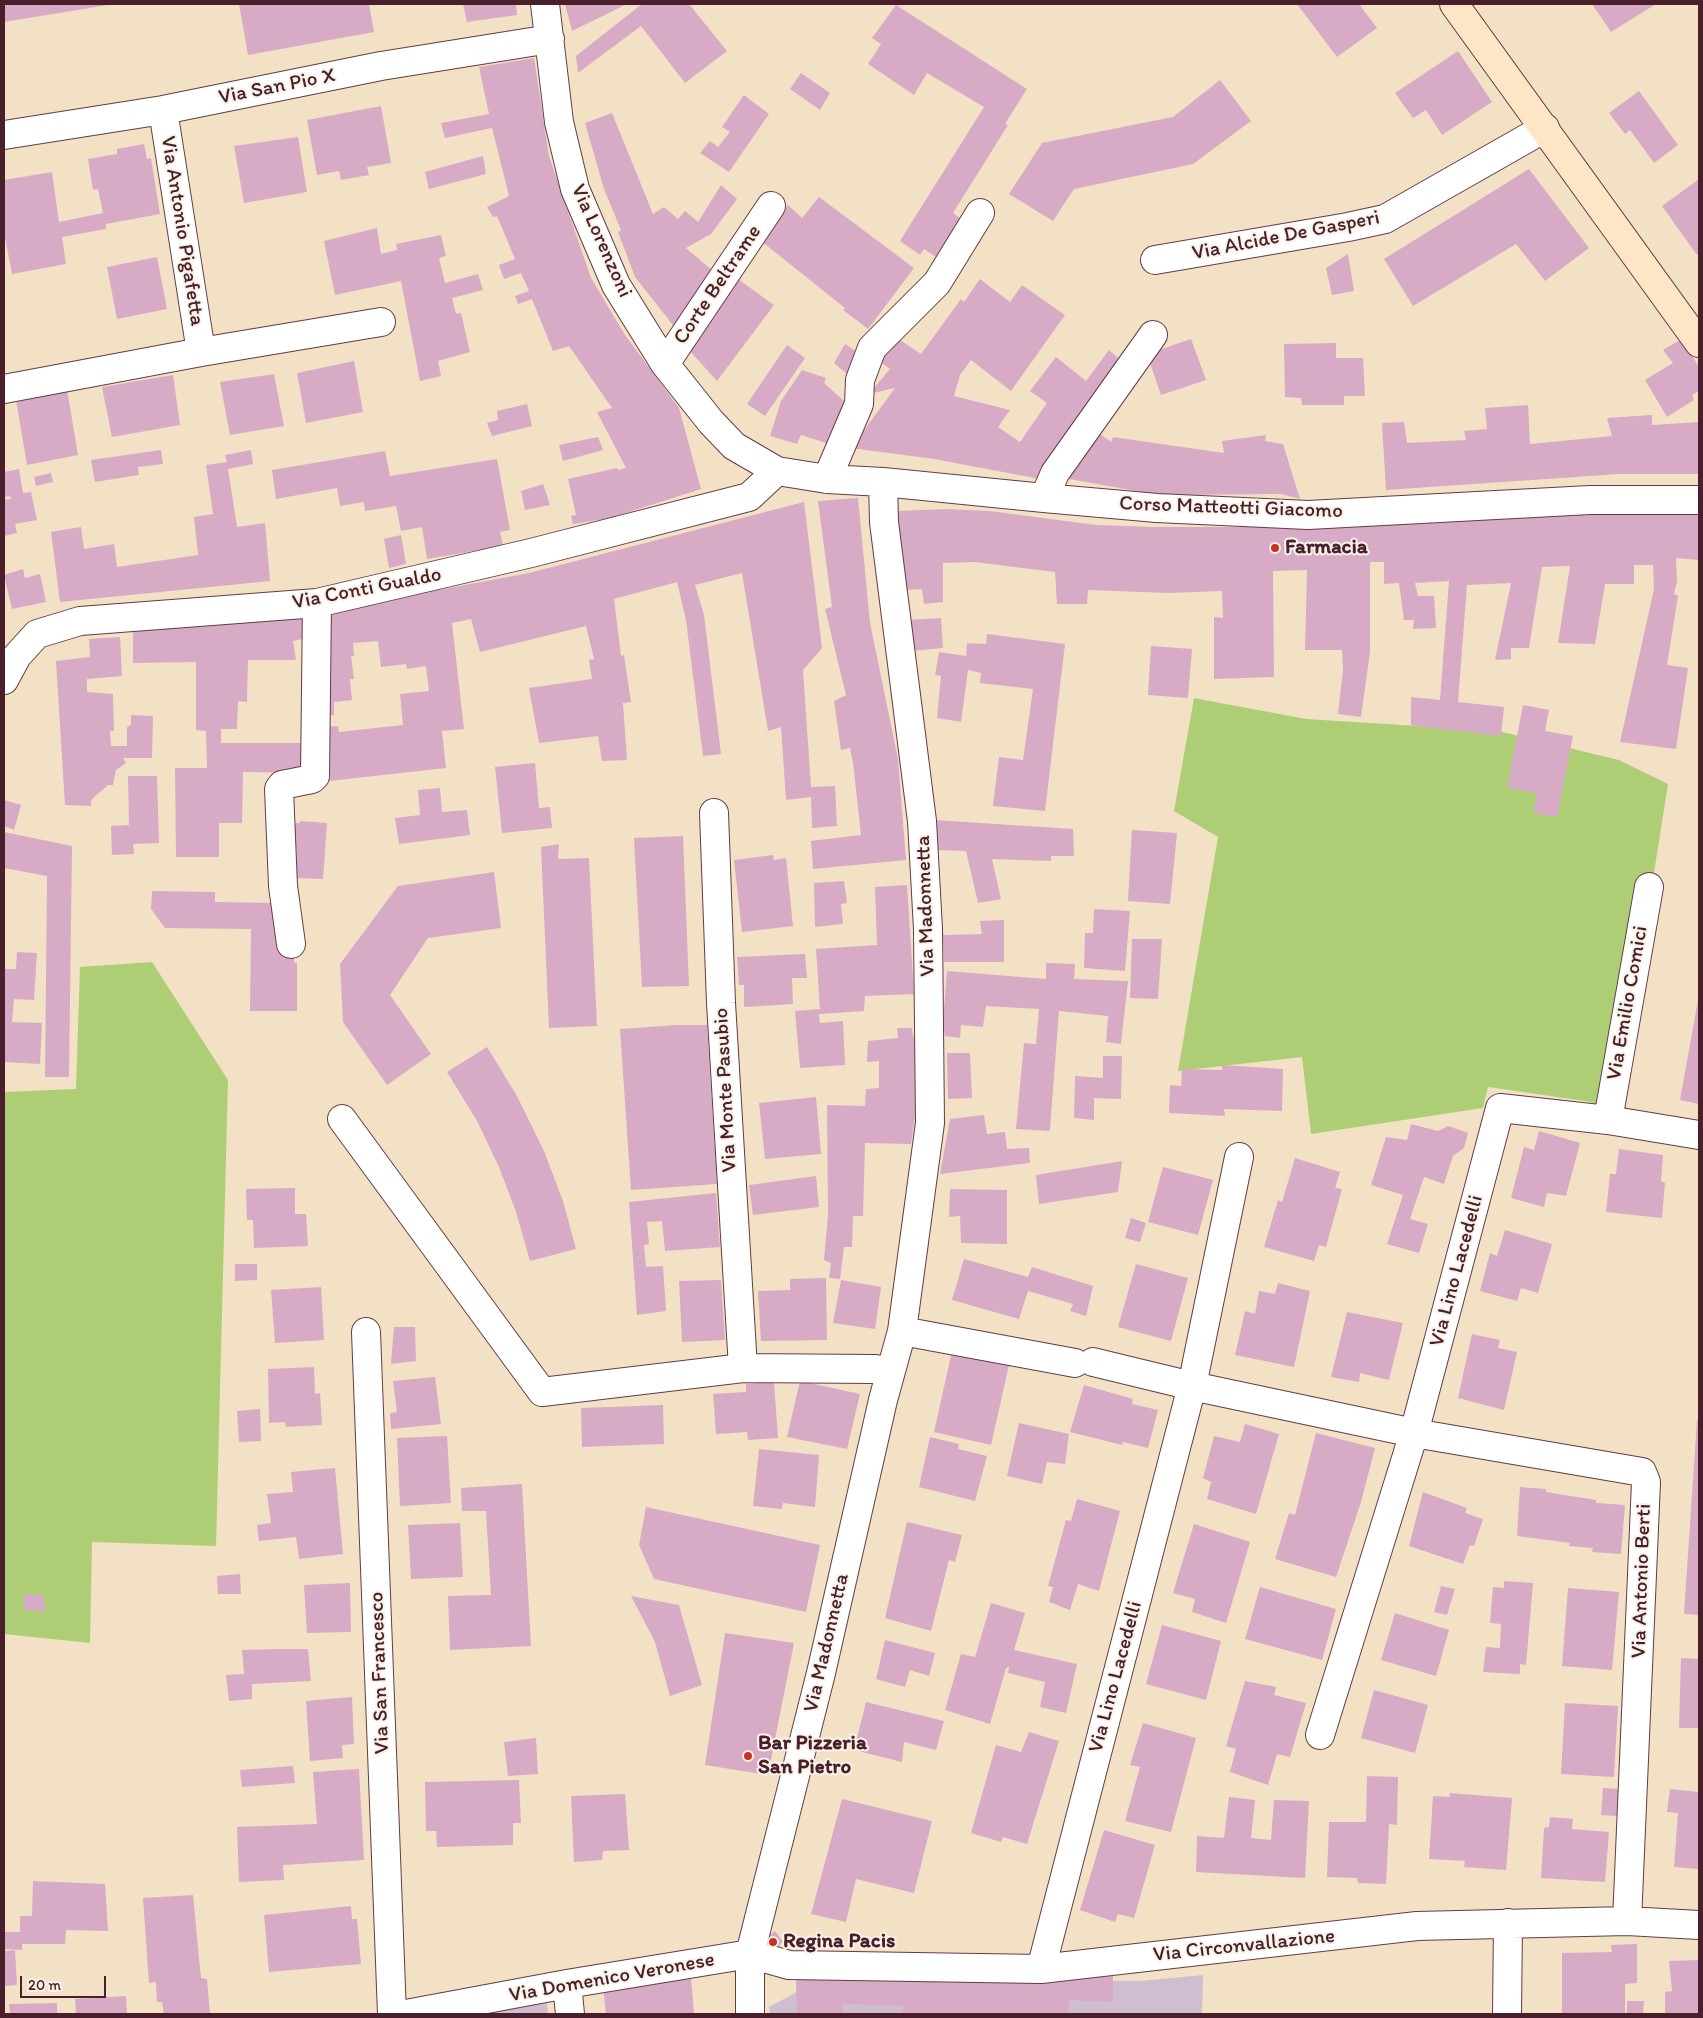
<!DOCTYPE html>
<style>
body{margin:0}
#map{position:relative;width:1703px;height:2018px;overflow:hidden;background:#f3e1c6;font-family:Itim,sans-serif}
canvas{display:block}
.frame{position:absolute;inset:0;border:5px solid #4a1f2b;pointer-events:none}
.scale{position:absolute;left:20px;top:1976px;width:86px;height:22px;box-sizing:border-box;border:2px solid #4a1f2b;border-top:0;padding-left:6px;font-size:15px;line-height:18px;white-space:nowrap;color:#4a1f2b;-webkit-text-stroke:4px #f7f3e8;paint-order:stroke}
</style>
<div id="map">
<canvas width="1703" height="2018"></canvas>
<div class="frame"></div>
<div class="scale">20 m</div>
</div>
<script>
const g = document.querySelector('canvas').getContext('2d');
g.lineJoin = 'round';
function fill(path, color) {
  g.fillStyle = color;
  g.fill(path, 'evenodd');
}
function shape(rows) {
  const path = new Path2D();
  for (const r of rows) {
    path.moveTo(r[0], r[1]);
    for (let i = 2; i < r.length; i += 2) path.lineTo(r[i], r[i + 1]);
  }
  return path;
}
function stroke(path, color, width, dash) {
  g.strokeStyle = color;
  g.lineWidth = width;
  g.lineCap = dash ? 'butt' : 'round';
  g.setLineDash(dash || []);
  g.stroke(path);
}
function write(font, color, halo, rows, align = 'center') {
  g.font = font + ' Itim,sans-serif';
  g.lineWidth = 4;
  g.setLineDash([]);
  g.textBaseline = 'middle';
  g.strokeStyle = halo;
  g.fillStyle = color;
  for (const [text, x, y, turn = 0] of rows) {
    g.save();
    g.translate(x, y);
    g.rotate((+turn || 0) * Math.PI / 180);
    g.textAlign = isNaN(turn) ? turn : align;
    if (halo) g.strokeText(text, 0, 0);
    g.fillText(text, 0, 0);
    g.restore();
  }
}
fill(shape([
 [1203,1975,1202,2014,770,2014,769,2007,810,1985,1037,1980,1141,1981],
 [546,1993,548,2014,446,2014]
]), '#cfbdd0');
fill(shape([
 [1194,698,1306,719,1498,731,1619,760,1668,784,1635,993,1607,1106,1585,1101,1488,1087,1483,1108,1311,1134,1302,1057,1178,1071,1218,837,1174,811],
 [152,962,228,1080,216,1546,92,1542,90,1643,4,1634,4,1092,76,1089,80,967]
]), '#aece76');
fill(shape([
 [4,4,108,4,108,5,4,22],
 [239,4,369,4,374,32,248,55],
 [463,4,516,4,517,15,467,22],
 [565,4,627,4,572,31],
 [642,4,689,4,727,51,685,83,641,26,578,73,576,56],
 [1297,4,1359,4,1377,28,1337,57],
 [1592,4,1656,4,1611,32],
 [896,5,1027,89,1005,124,1008,125,953,213,963,220,939,259,924,249,920,255,900,241,984,107,927,73,914,95,868,64,881,44,872,38],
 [1458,51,1492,102,1442,135,1426,110,1413,118,1395,93],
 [534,58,549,156,591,278,625,335,679,408,701,489,610,518,573,524,571,516,576,515,568,479,617,468,618,470,626,468,597,412,612,408,569,346,553,351,532,299,518,304,515,296,529,291,521,273,504,279,499,265,515,259,497,216,493,217,487,207,509,196,492,128,445,138,441,123,489,114,479,67],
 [801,73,830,93,820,110,790,89],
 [1220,80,1251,121,1193,164,1074,189,1053,221,1009,194,1042,143,1173,117],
 [1639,91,1678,145,1654,163,1630,130,1625,134,1609,113],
 [744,95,769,114,729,172,700,153,710,141,718,147,730,132,722,127],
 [381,106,391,163,367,167,369,175,341,180,339,171,317,175,307,120],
 [612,113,653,214,664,207,678,219,685,211,698,222,721,185,737,199,711,234,686,248,719,276,676,329,635,277,618,232,621,230,604,189,585,123],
 [298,137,307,192,244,203,234,146],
 [144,144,147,159,151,158,160,214,106,224,106,229,62,237,66,264,12,274,4,232,4,180,52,172,59,222,103,213,98,189,93,190,88,159,117,154,117,149],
 [483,156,486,174,429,189,425,172],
 [1529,169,1589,248,1545,281,1516,244,1413,306,1384,259],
 [1699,179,1699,253,1697,255,1662,206],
 [819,197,914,268,868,329,843,310,845,308,761,241,788,205,802,218],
 [377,228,381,254,397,250,396,244,441,235,446,256,439,258,445,283,478,274,483,290,452,298,456,314,461,313,470,352,438,361,441,376,420,381,401,281,335,295,324,241],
 [1348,254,1354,291,1332,295,1326,268],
 [157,257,167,309,117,319,107,267],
 [731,274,774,305,717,381,688,349],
 [980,279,1010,302,1022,285,1065,315,1011,391,971,360,960,375,954,396,1010,410,998,427,1020,442,1047,403,1030,391,1056,357,1086,381,1109,350,1124,363,1040,479,934,459,851,448,895,388,869,394,890,369,877,360,894,336,921,354,961,299,964,302],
 [1191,339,1206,380,1161,395,1147,354],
 [1682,339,1699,367,1699,391,1692,395,1694,400,1667,417,1645,380,1673,363,1663,350],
 [1336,343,1336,358,1363,358,1365,396,1344,396,1344,405,1302,405,1301,398,1285,397,1284,344],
 [845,344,861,355,853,379,834,363],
 [787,345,805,358,765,416,747,404],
 [354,361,363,412,306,423,297,373],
 [802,370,826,378,824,383,844,401,835,425,832,445,801,435,797,444,770,436,781,401],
 [274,374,284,426,230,435,220,382],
 [173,375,180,425,112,437,102,387],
 [67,389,78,455,27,465,16,400],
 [527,404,532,426,492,436,487,423,498,420,497,411],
 [1528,405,1530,444,1612,436,1607,418,1652,415,1652,425,1699,422,1699,474,1619,474,1386,490,1382,423,1404,422,1407,443,1466,440,1464,431,1487,429,1485,408],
 [1095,430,1111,442,1113,437,1224,453,1222,441,1266,435,1265,441,1283,444,1300,499,1281,494,1159,495,1069,479],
 [598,437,603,450,563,461,559,445],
 [161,450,163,464,138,467,139,475,95,482,91,460],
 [251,450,253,464,228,469,237,527,265,523,270,581,60,602,51,532,81,527,84,549,114,544,117,567,198,555,194,517,213,514,206,465,227,462,225,455],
 [385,451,390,476,497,459,510,530,500,532,503,546,427,559,422,527,401,531,396,506,365,511,364,502,340,506,337,488,276,499,272,470],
 [19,469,23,493,31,492,37,520,15,524,17,533,4,536,4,500,11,499,10,496,4,497,4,472],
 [51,473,53,482,36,486,34,477],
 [543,484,550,505,525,510,521,491],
 [858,498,870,623,898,759,906,860,813,869,811,841,861,835,853,763,850,748,841,750,834,701,846,695,825,609,832,607,818,501],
 [804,502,822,648,803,670,811,787,835,786,837,826,812,828,811,797,786,800,781,727,768,731,742,573,695,585,704,615,721,754,703,756,686,620,677,582,614,599,621,656,624,655,631,702,623,703,627,760,602,761,598,736,539,743,529,688,592,679,589,660,594,659,586,626,480,652,471,619,452,623,464,729,442,731,446,768,329,781,323,727,338,726,339,732,403,725,400,694,429,691,426,666,407,669,406,664,381,667,378,641,353,643,354,656,351,656,354,679,350,679,352,700,334,702,334,715,324,715,321,612,529,573],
 [946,509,990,511,1096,525,1156,527,1242,527,1453,522,1578,515,1699,513,1699,560,1676,558,1677,581,1674,594,1678,596,1667,665,1688,668,1676,749,1620,742,1654,589,1653,565,1634,565,1634,584,1605,584,1595,644,1558,643,1570,566,1542,567,1529,648,1511,648,1511,659,1495,660,1511,583,1467,585,1458,702,1504,707,1501,736,1411,725,1411,697,1440,700,1449,581,1415,583,1418,596,1434,596,1436,628,1413,629,1414,620,1404,620,1399,583,1384,584,1384,562,1370,562,1370,652,1361,717,1338,714,1343,670,1342,650,1305,650,1307,570,1273,571,1274,677,1214,679,1214,617,1223,618,1222,591,1169,593,1088,590,1087,604,1057,604,1055,572,974,562,943,563,943,602,924,604,922,589,904,590,897,511],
 [401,535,406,564,389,568,384,539],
 [23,569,25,578,40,574,46,602,12,609,4,575],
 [303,618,311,637,293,641,296,660,248,660,247,702,238,701,237,729,221,729,221,743,306,743,307,773,243,772,242,823,219,823,219,857,176,857,175,768,207,768,206,731,196,730,196,662,133,663,133,632,218,623],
 [941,618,943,648,911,651,907,620],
 [987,634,1065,644,1045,811,993,806,999,757,1023,760,1033,689,980,683,981,673,968,670,961,722,937,718,941,676,935,675,939,652,966,656,967,643,986,644],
 [120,637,122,676,87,679,87,692,113,694,114,731,110,731,111,746,127,746,127,727,131,725,131,715,153,716,152,758,123,758,126,763,116,770,113,785,108,785,91,800,91,806,65,805,56,661,90,657,89,639],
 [1151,646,1192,649,1188,698,1148,695],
 [1523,705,1549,710,1545,731,1573,736,1557,817,1533,813,1537,793,1507,788],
 [535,763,539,808,550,807,552,828,502,833,495,767],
 [128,776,157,776,159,843,133,844,134,854,112,855,111,826,129,825],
 [440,788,442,812,467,810,470,835,399,844,395,818,420,815,418,790],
 [4,800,21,805,14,830,4,826],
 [935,820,1073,829,1074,856,1051,856,1051,861,992,859,1001,899,978,903,966,851,933,850],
 [300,821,327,823,323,879,295,878,297,850,292,850,294,823,300,823],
 [1132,830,1177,833,1170,904,1128,901],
 [4,832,72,846,69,1077,45,1077,47,876,4,868],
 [683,836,689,986,642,987,634,838],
 [559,844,558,859,589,858,597,1026,549,1028,541,847],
 [773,855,774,860,786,858,793,926,742,932,734,860],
 [494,872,501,928,428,938,390,995,431,1054,387,1085,343,1022,340,964,398,886],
 [844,881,847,903,841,904,843,924,815,927,814,883],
 [907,885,914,994,865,996,864,1011,819,1014,820,1023,843,1021,845,1065,800,1068,795,1011,820,1009,816,949,877,945,875,887],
 [152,891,215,892,215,902,272,903,272,918,282,917,294,948,294,962,297,963,297,1011,250,1011,251,929,165,928,151,909],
 [1094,909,1130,911,1125,971,1084,968,1085,933,1093,933],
 [1004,920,1004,962,944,962,943,935,982,934,980,921],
 [1132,939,1162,939,1158,999,1130,998],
 [17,952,37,953,34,1000,14,999,12,1022,42,1023,40,1064,4,1062,4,969,16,969],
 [805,954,807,978,792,978,793,1004,744,1007,744,985,739,985,737,957],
 [1046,963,1075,964,1074,979,1128,981,1121,1044,1106,1042,1108,1016,1059,1011,1050,1129,1049,1131,1016,1129,1024,1043,1036,1044,1039,1009,986,1006,983,1027,961,1025,960,1038,945,1036,943,1023,947,971,1046,979],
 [1698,1000,1699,1000,1699,1104,1680,1100],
 [677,1025,707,1025,717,1184,631,1190,620,1029],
 [897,1028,912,1028,913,1037,916,1037,915,1116,911,1144,865,1143,863,1216,853,1216,852,1247,844,1247,840,1279,829,1278,831,1263,824,1260,828,1215,827,1105,865,1106,866,1089,879,1088,879,1061,867,1062,868,1041,898,1038],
 [487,1047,517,1096,544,1151,563,1201,576,1249,530,1261,516,1212,499,1167,477,1121,447,1072],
 [947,1053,970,1053,972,1098,948,1099],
 [1103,1056,1122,1056,1121,1099,1094,1098,1094,1120,1074,1118,1075,1076,1103,1078],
 [1222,1065,1283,1069,1282,1111,1224,1109,1225,1116,1169,1113,1170,1085,1181,1086,1182,1069,1222,1070],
 [816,1097,821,1154,765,1159,759,1103],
 [984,1115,987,1134,1005,1132,1007,1149,1029,1148,1030,1163,940,1174,950,1119],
 [1411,1124,1438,1131,1448,1126,1468,1133,1464,1148,1453,1156,1444,1184,1424,1177,1410,1219,1428,1224,1419,1253,1387,1244,1403,1195,1371,1185,1386,1137,1407,1140],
 [1539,1131,1580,1143,1566,1196,1547,1193,1544,1207,1511,1198,1524,1147,1534,1150],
 [1619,1149,1663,1155,1661,1181,1665,1183,1662,1218,1606,1212,1610,1174,1616,1174],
 [1295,1158,1340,1172,1335,1188,1342,1189,1326,1247,1319,1245,1314,1261,1264,1247,1278,1200,1282,1202],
 [1122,1161,1118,1192,1039,1204,1036,1175],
 [1163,1167,1213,1180,1198,1235,1148,1222],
 [816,1176,819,1207,753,1215,749,1185],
 [295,1188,295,1214,306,1214,308,1246,254,1248,253,1220,247,1220,246,1189],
 [950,1189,1007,1190,1007,1244,961,1243,960,1216,949,1217],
 [716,1193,720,1247,665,1251,662,1221,647,1222,649,1244,644,1245,646,1267,663,1266,666,1311,637,1315,629,1202],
 [1131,1218,1146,1223,1140,1242,1125,1238],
 [1505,1230,1552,1244,1538,1293,1521,1288,1517,1301,1480,1291,1490,1253,1497,1256],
 [964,1259,1028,1277,1032,1267,1093,1286,1086,1316,1070,1311,1073,1304,1028,1291,1019,1319,952,1300],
 [235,1264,257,1264,257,1280,235,1281],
 [1136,1264,1188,1278,1171,1341,1118,1327],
 [826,1278,827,1340,761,1341,758,1291,790,1290,790,1279],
 [721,1280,725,1340,682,1342,679,1281],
 [841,1280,881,1287,875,1329,833,1323],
 [1278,1283,1310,1291,1294,1367,1235,1355,1245,1311,1255,1314,1259,1291,1275,1294],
 [321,1287,324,1340,275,1343,271,1290],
 [1347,1312,1403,1323,1389,1380,1360,1373,1359,1382,1331,1377],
 [394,1327,415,1327,416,1361,391,1364],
 [1472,1334,1500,1340,1498,1348,1517,1352,1504,1410,1458,1398],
 [952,1351,1009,1365,991,1445,934,1432],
 [314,1367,315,1394,320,1393,322,1425,286,1427,285,1422,269,1423,268,1369],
 [435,1377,441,1424,391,1429,390,1413,397,1412,393,1381],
 [800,1381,860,1394,847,1449,787,1437],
 [774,1382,778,1438,748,1440,747,1432,716,1434,713,1394,746,1392,746,1384],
 [1084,1385,1133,1399,1132,1404,1158,1410,1148,1448,1123,1442,1122,1445,1070,1432],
 [663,1405,664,1444,582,1447,581,1408],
 [260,1409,261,1441,239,1442,237,1411],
 [1697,1420,1699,1420,1699,1615,1684,1614],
 [1019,1423,1069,1434,1065,1464,1047,1462,1042,1484,1007,1476],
 [1245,1424,1279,1434,1256,1514,1207,1499,1211,1482,1203,1478,1214,1436,1240,1442],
 [1316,1433,1375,1448,1361,1502,1336,1577,1275,1559,1289,1513,1295,1515],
 [447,1436,451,1503,400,1506,397,1438],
 [930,1437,959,1444,958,1449,987,1456,975,1501,919,1487],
 [759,1449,819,1455,815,1507,783,1503,782,1509,753,1506],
 [335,1468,343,1554,299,1559,296,1537,259,1541,257,1525,271,1523,267,1494,293,1492,291,1472],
 [522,1484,531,1646,450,1650,448,1596,491,1595,486,1511,462,1511,461,1488],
 [1520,1487,1546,1489,1546,1492,1596,1500,1596,1503,1625,1505,1621,1554,1592,1552,1593,1548,1569,1546,1570,1543,1517,1536],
 [1423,1492,1467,1508,1465,1513,1483,1519,1474,1546,1470,1545,1463,1564,1409,1546],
 [1077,1499,1120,1511,1099,1591,1078,1584,1070,1610,1049,1602,1053,1587,1048,1586,1066,1520,1071,1521],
 [646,1507,820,1545,806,1612,654,1579,639,1545],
 [907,1522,962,1535,955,1562,949,1560,931,1631,885,1618],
 [460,1523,463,1577,411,1579,408,1525],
 [1194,1524,1250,1542,1226,1623,1192,1612,1195,1599,1173,1593],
 [240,1574,241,1594,218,1594,217,1576],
 [1504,1581,1533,1583,1526,1665,1520,1664,1520,1674,1483,1672,1486,1647,1500,1648,1501,1624,1490,1623,1493,1587,1504,1588],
 [350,1583,351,1632,307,1633,304,1585],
 [1441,1586,1455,1589,1447,1615,1434,1612],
 [1260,1587,1336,1609,1322,1660,1245,1639],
 [1568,1588,1619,1592,1612,1670,1562,1666],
 [24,1594,44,1595,45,1612,24,1610],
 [631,1596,679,1605,702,1685,670,1696,655,1642],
 [991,1603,1025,1613,1014,1650,1077,1664,1066,1713,1040,1707,1045,1682,1008,1673,1009,1667,1006,1668,990,1724,945,1710,961,1654,975,1657],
 [1395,1613,1449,1630,1436,1676,1381,1660],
 [1162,1625,1221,1641,1206,1700,1146,1684],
 [725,1633,794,1643,768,1775,705,1765],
 [885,1640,935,1653,929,1676,910,1670,905,1687,876,1679],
 [281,1649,308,1649,311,1681,252,1684,252,1699,229,1701,226,1675,244,1674,242,1650],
 [1681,1658,1699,1659,1699,1728,1679,1728],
 [1245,1681,1276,1687,1274,1695,1306,1703,1290,1757,1277,1754,1268,1785,1230,1772,1236,1749,1226,1746],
 [1374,1690,1428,1705,1415,1753,1361,1738],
 [352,1697,354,1744,342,1745,343,1758,310,1761,306,1701],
 [866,1702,944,1721,936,1750,904,1742,902,1762,854,1750],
 [1565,1703,1618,1706,1614,1777,1561,1774],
 [1143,1723,1196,1738,1171,1832,1125,1821,1140,1767,1130,1765],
 [1029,1732,1059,1741,1027,1844,1003,1837,1001,1842,971,1833,996,1745,1021,1752],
 [536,1738,538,1774,508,1776,504,1742],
 [293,1766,295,1783,242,1787,240,1770],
 [359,1769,364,1860,283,1865,284,1880,239,1882,237,1827,317,1824,313,1772],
 [1367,1776,1398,1777,1397,1825,1389,1824,1386,1884,1358,1883,1357,1878,1327,1877,1329,1822,1366,1822],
 [519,1780,521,1823,513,1823,513,1845,437,1847,436,1831,426,1831,425,1782],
 [1603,1788,1620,1789,1618,1816,1601,1815],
 [1670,1789,1699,1792,1699,1869,1674,1867,1678,1813,1667,1812],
 [1449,1793,1512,1798,1506,1870,1464,1867,1465,1861,1429,1859,1433,1796,1450,1797],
 [625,1794,629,1850,603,1851,602,1860,574,1862,571,1796],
 [1229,1797,1255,1800,1251,1838,1271,1840,1274,1800,1309,1801,1305,1878,1196,1872,1197,1836,1224,1838],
 [842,1799,932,1821,914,1893,856,1879,846,1922,811,1914],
 [1550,1817,1573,1819,1572,1829,1609,1832,1605,1882,1541,1878,1544,1828,1549,1827],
 [1104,1830,1155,1845,1134,1918,1118,1914,1115,1922,1080,1910],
 [33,1881,105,1884,108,1931,66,1930,65,1944,22,1944,22,1950,4,1949,4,1932,20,1932,20,1916,32,1916],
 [193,1895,200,1969,201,1978,207,1979,210,2014,164,2014,162,2002,157,2002,156,1982,149,1983,143,1898],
 [351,1906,352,1919,357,1919,361,1964,269,1972,264,1915],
 [775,1931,783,1942,771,1952,762,1941],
 [1637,1944,1637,1983,1625,1984,1625,2014,1562,2014,1562,1953,1612,1952,1611,1945],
 [15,1950,17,1985,4,1986,4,1951],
 [1699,1960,1699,2014,1665,2014,1665,1992,1672,1991,1669,1961],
 [1113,1973,1113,2002,1070,2000,1068,2014,903,2014,903,2006,843,2004,843,2014,797,2014,796,1980],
 [691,1977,694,2014,606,2014,603,1985],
 [126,1996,127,2014,76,2014,75,1999],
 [1627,2001,1644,2001,1643,2014,1627,2014],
 [57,2003,57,2014,10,2014,9,2004]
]), '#d7abc6');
const street = shape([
 [545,4,559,122,575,189,616,285,665,364,711,422,734,446,777,471,827,479,883,482,1044,498,1157,508,1308,515,1590,500,1699,500],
 [163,110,201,352],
 [4,135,163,110,381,66,550,39],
 [1155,260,1348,227,1385,219,1545,128],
 [665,364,771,206],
 [4,389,201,352,381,322],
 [827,479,859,404,860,380,872,348,937,283,980,213],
 [1044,498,1055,473,1153,335],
 [4,680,17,656,37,634,80,621,317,603,531,553,749,497,777,471],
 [714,813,721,1003,743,1368],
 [291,944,283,886,279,789,282,785,312,779,315,776,317,603],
 [342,1119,542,1392,743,1368,874,1369,890,1371],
 [1608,1120,1649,887],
 [902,1331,1075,1363],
 [366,1332,392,2014],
 [1093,1362,1192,1386,1414,1433,1642,1472,1646,1482,1627,1921],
 [1320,1735,1414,1433,1500,1108,1608,1120,1699,1135],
 [1041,1969,1192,1386,1239,1157],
 [567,1984,570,2014],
 [406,2014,567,1984,750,1954,789,1965,1041,1969,1417,1926,1627,1921,1699,1925],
 [750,2014,750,1954,821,1673,883,1400,902,1331,930,1123,928,929,922,821,884,522,883,482],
 [1507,2014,1508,1923]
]);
const secondary = shape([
 [1454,4,1699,343]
]);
stroke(street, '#633c42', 30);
stroke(secondary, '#633c42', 30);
stroke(street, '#fff', 28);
stroke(secondary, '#fde5c5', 28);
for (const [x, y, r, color] of [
 [1275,548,5,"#c8321e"],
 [748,1756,5,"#c8321e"],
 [773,1942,5,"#c8321e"]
]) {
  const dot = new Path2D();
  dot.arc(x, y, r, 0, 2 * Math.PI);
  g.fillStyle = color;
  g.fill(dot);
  stroke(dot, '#f7f3e8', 2);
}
write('21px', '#4a1f2b', '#f7f3e8', [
 ["Via San Pio X",277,87,-11],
 ["Via Antonio Pigafetta",182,231,81],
 ["Via Alcide De Gasperi",1286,236,-11],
 ["Via Lorenzoni",601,241,66],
 ["Corte Beltrame",718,285,-56],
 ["Corso Matteotti Giacomo",1231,508,2],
 ["Via Conti Gualdo",367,589,-11],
 ["Via Madonnetta",926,906,-92],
 ["Via Emilio Comici",1628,1003,-80],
 ["Via Monte Pasubio",726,1090,-93],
 ["Via Lino Lacedelli",1457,1271,-75],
 ["Via Antonio Berti",1642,1581,-88],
 ["Via Madonnetta",827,1643,-77],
 ["Via San Francesco",380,1673,-92],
 ["Via Lino Lacedelli",1116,1677,-75],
 ["Via Circonvallazione",1244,1946,-6],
 ["Via Domenico Veronese",612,1978,-10]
]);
write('bold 21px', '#4a1f2b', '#f7f3e8', [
 ["Farmacia",1285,548],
 ["Bar Pizzeria",758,1744],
 ["San Pietro",758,1768],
 ["Regina Pacis",783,1942]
], 'left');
</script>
